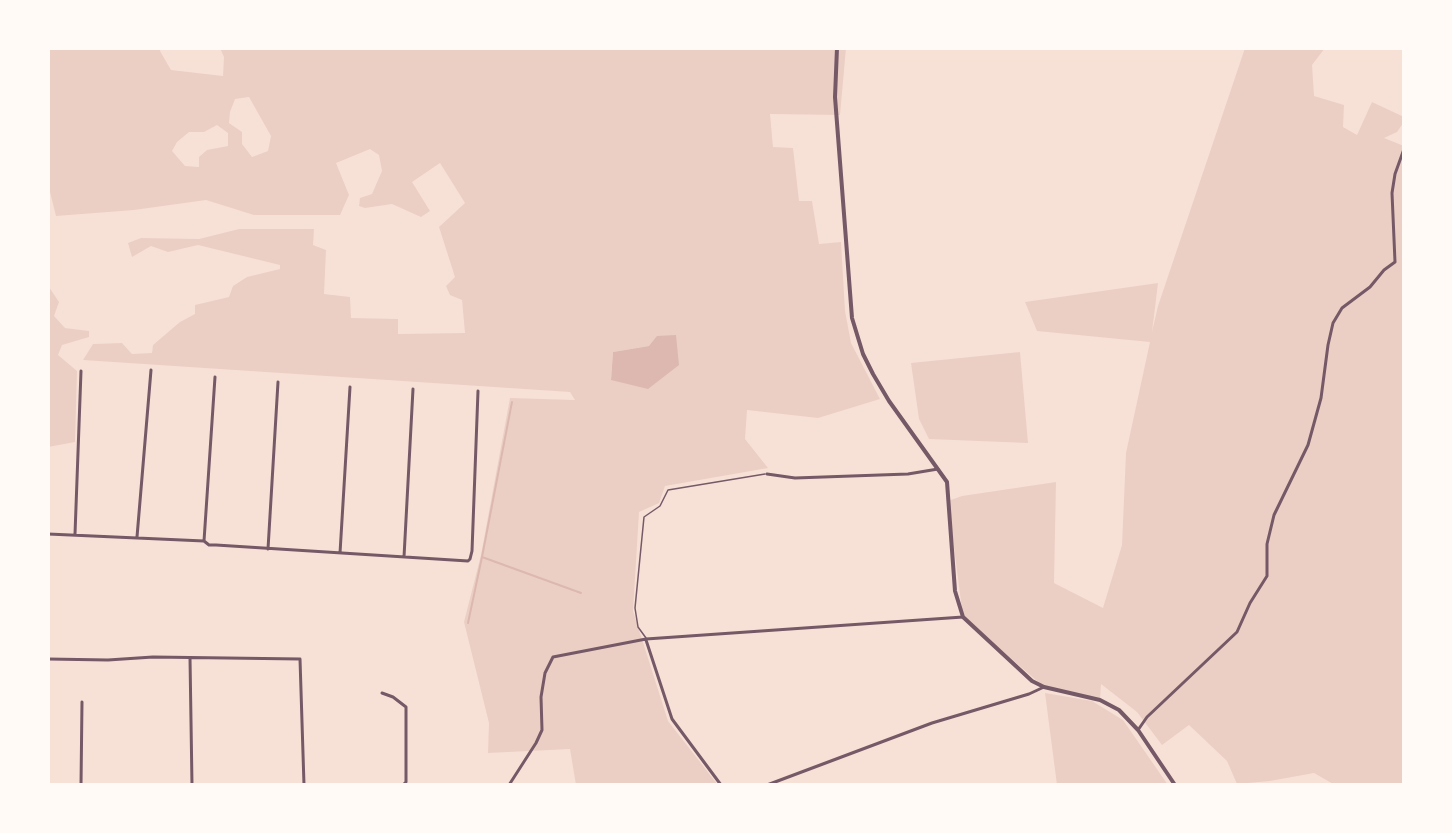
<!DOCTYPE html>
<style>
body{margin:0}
#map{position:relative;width:1452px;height:833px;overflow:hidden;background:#f7e1d7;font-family:Overpass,sans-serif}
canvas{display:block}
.frame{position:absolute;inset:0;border:50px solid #fffaf5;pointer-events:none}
</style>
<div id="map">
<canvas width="1452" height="833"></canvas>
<div class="frame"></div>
</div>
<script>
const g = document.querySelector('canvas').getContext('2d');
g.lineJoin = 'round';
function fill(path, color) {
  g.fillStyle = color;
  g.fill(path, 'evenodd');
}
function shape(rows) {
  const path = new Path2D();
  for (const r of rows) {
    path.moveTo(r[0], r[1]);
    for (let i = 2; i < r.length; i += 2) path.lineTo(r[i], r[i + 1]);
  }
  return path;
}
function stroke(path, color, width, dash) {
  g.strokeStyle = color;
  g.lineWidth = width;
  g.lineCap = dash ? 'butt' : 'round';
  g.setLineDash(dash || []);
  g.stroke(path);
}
fill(shape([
 [48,48,161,48,160,51,171,70,223,76,224,57,220,48,846,48,840,115,770,114,773,147,793,148,799,201,812,201,819,244,841,242,845,311,851,343,880,399,818,418,747,410,745,439,768,468,665,486,659,503,639,512,633,611,668,721,718,785,576,785,570,749,488,753,489,723,464,622,481,555,510,398,575,400,570,392,83,360,93,344,122,343,132,354,152,353,153,345,180,322,195,314,195,305,229,297,233,286,247,277,280,269,280,265,198,245,168,252,151,246,132,257,128,243,141,238,199,239,239,229,314,229,313,245,326,250,324,294,350,297,351,318,398,319,398,334,465,333,462,300,450,295,446,286,455,277,439,227,465,203,440,163,412,182,430,211,421,217,392,204,365,208,359,206,360,198,372,194,382,171,379,155,370,149,336,163,349,195,340,215,254,215,206,200,134,210,56,216,48,184],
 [249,97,271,136,268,151,252,157,242,144,242,132,229,123,230,112,235,99],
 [217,125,228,133,228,146,207,150,199,157,199,167,185,166,172,151,177,142,189,132,204,132],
 [649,346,611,380,613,352],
 [1245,48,1325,48,1312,65,1314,96,1344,105,1343,127,1357,135,1372,102,1404,117,1404,122,1397,132,1384,138,1404,146,1404,785,1335,785,1314,773,1270,781,1237,784,1227,761,1189,725,1162,745,1137,712,1101,684,1100,700,1044,687,963,617,948,501,962,496,1056,482,1054,583,1103,608,1122,545,1126,453,1150,342,1037,331,1025,302,1158,283,1152,332,1158,306],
 [49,287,59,302,54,316,65,328,89,331,89,337,62,345,58,355,77,371,75,442,48,447],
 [1020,352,1028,443,929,439,919,419,911,363],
 [1045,693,1092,701,1123,720,1168,785,1057,785]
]), '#ebcfc5');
fill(shape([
 [676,335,679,365,648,389,611,380,613,352,649,346,657,336]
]), '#dcb8b0');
stroke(shape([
 [512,402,482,557,581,593],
 [468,623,482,557]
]), '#dcb8b0', 2);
stroke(shape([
 [646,638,638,627,635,608,644,517,660,506,668,490,765,474]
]), '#755966', 1.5);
stroke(shape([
 [767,474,795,478,908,474,938,469],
 [48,534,204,541,209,545,216,545,468,561,470,559,472,551,478,391],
 [75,534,81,371],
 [137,537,151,370],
 [204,541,215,377],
 [268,549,278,382],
 [340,553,350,387],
 [404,557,413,389],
 [646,640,672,719,721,785],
 [190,658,192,785],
 [48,659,108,660,153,657,300,659,304,785],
 [382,693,393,697,406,707,406,782,403,785],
 [1138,730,1147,717,1237,632,1250,603,1267,576,1267,544,1274,515,1308,445,1321,398,1328,345,1333,323,1342,308,1370,287,1384,270,1395,262,1392,193,1395,174,1404,149],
 [81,785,82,702],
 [509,785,536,743,542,730,541,697,545,673,553,657,646,639,963,617],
 [767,785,932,723,1029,694,1044,687]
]), '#755966', 3);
stroke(shape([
 [837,48,835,97,852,318,863,354,873,374,889,401,947,482,955,591,963,617,1032,681,1044,687,1100,700,1119,710,1138,730,1175,785]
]), '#755966', 4);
</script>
